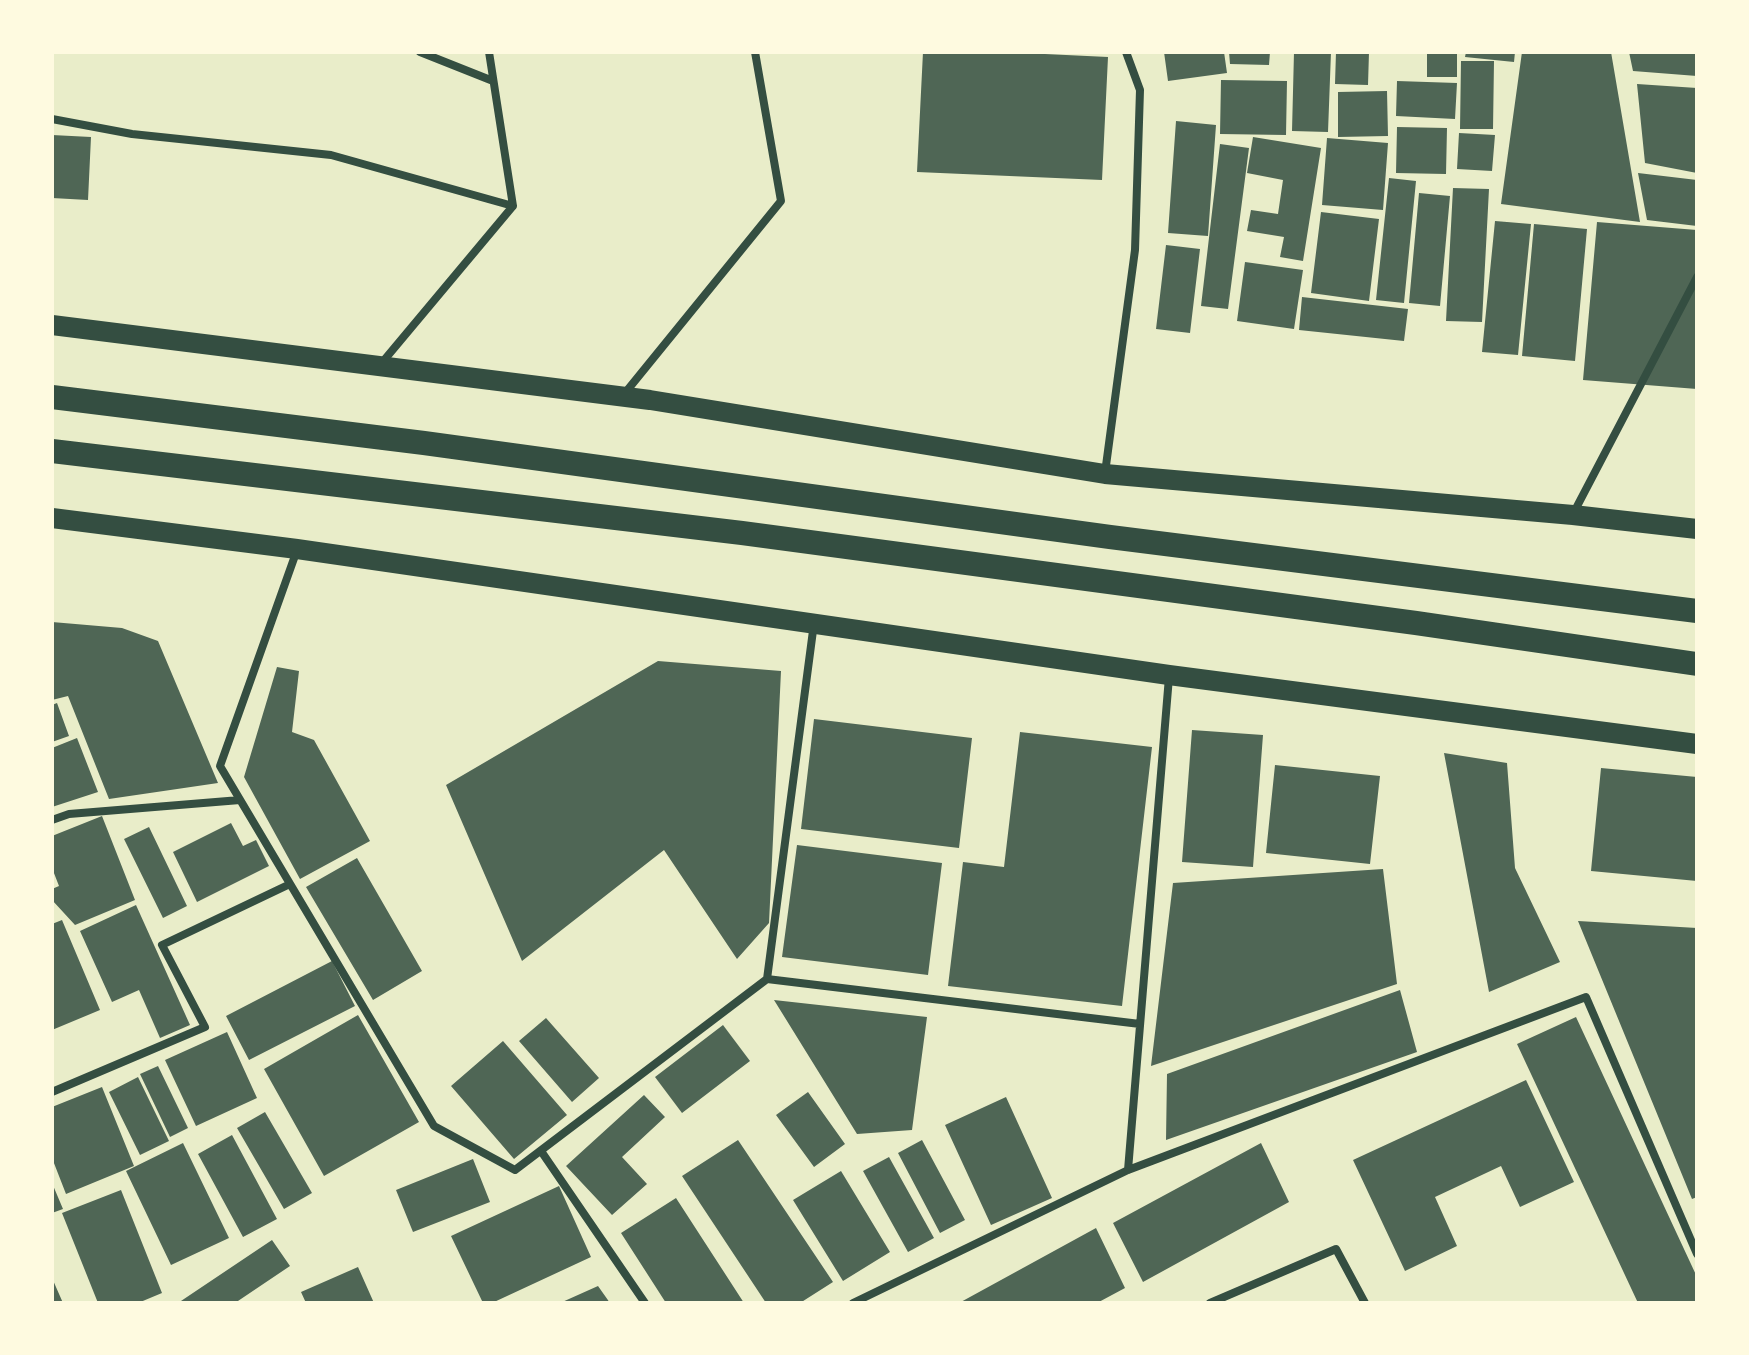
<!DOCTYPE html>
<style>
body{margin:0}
#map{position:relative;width:1749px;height:1355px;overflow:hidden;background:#e9edc9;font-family:"Fira Sans Condensed",sans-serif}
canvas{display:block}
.frame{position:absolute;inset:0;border:54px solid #fefae0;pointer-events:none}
</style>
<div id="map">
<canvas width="1749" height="1355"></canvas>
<div class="frame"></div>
</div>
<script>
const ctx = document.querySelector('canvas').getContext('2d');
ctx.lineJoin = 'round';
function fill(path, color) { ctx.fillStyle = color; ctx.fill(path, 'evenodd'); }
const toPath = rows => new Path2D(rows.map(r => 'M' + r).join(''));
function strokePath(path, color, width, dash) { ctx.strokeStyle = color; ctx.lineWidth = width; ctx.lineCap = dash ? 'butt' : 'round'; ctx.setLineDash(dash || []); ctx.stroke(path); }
fill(toPath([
 [923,52,1003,52,1108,57,1102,180,917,172],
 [1164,52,1224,52,1227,73,1168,81],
 [1229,52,1270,52,1269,65,1230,64],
 [1294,52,1331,52,1328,132,1292,131],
 [1336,52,1369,52,1368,85,1335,84],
 [1427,52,1457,52,1457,77,1427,77],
 [1466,52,1515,52,1514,62,1465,57],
 [1522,52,1611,52,1640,222,1501,204],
 [1629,52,1697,52,1697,76,1633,71],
 [1461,61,1494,61,1493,129,1460,129],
 [1221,80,1287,81,1286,135,1220,134],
 [1397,81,1457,83,1455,119,1396,116],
 [1637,84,1697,88,1697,173,1645,163],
 [1387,91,1388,136,1338,137,1338,92],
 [1176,121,1216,125,1208,236,1168,233],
 [1397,127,1447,128,1446,174,1396,173],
 [1459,133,1495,135,1492,171,1457,169],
 [52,135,91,137,88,200,52,198],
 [1253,137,1321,148,1303,261,1280,257,1284,237,1247,231,1251,210,1278,214,1283,180,1247,173],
 [1327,138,1388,143,1383,210,1322,205],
 [1220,144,1249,148,1228,309,1201,306],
 [1638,173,1697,180,1697,226,1647,220],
 [1389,178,1416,181,1404,303,1376,300],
 [1453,188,1489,189,1482,322,1446,321],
 [1419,193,1450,196,1440,306,1409,303],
 [1321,212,1379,219,1369,301,1311,293],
 [1495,221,1531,224,1518,355,1482,352],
 [1597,222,1697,230,1697,389,1583,380],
 [1534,224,1587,229,1575,361,1522,356],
 [1166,245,1200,249,1190,333,1156,329],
 [1245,262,1303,270,1294,329,1237,321],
 [1302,297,1408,309,1404,341,1299,330],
 [52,622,122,628,158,641,218,783,109,799,68,696,52,700],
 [658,661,781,671,769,923,737,959,664,850,522,961,446,785],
 [277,667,299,671,292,732,314,740,370,841,300,879,244,777],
 [57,703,69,736,52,742,52,705],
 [814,719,972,738,959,848,801,829],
 [1192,730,1263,735,1253,867,1182,862],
 [1020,732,1152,747,1122,1006,948,986,963,862,1004,867],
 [77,738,98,792,52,807,52,748],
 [1444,753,1507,763,1515,868,1560,962,1489,992],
 [1275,765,1380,776,1370,864,1266,853],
 [1601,768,1697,777,1697,881,1591,871],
 [102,816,135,900,75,925,52,900,52,889,59,886,52,868,52,836],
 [231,823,243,846,256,840,269,866,197,902,173,852],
 [149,827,187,906,163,918,124,839],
 [797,845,942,863,928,975,782,957],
 [357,858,422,971,373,1000,306,887],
 [1383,869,1397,984,1151,1066,1173,883],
 [136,905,190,1025,160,1038,139,990,112,1002,80,931],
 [62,920,100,1010,52,1030,52,924],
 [1578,921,1697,928,1697,1197,1692,1199],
 [332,961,355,1006,249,1060,226,1016],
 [1400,990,1417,1052,1166,1140,1167,1074],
 [774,1000,927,1017,912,1130,857,1134],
 [358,1015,419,1122,324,1176,264,1069],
 [1576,1017,1697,1277,1697,1303,1638,1303,1517,1044],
 [546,1018,599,1078,572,1102,519,1041],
 [723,1025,750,1061,682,1113,655,1077],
 [227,1032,257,1098,196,1126,165,1060],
 [503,1041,567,1115,514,1159,451,1086],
 [158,1066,188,1128,170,1137,140,1074],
 [138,1077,169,1141,140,1155,109,1092],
 [1526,1080,1574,1182,1520,1207,1501,1166,1435,1197,1457,1246,1405,1271,1353,1160],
 [102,1087,134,1166,66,1194,52,1158,52,1107],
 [808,1092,845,1144,814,1167,776,1115],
 [644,1095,665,1117,622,1157,647,1184,612,1215,566,1166],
 [1006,1097,1052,1198,991,1225,945,1125],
 [265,1112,312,1193,284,1209,237,1128],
 [232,1135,277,1219,243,1237,198,1154],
 [738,1140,833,1282,800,1303,766,1303,682,1176],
 [922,1140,965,1220,940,1233,898,1153],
 [183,1143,229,1238,171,1265,126,1171],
 [1261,1143,1289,1202,1143,1282,1113,1223],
 [889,1157,934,1238,908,1252,863,1171],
 [473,1159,490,1202,413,1232,396,1190],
 [841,1171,890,1252,843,1281,793,1200],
 [52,1183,63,1209,52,1213],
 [559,1186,591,1257,492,1303,483,1303,451,1236],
 [121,1190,162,1293,138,1303,98,1303,62,1213],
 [676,1198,744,1303,666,1303,621,1233],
 [1096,1228,1125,1288,1097,1303,959,1303],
 [272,1240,290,1266,235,1303,178,1303],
 [358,1267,374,1303,306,1303,301,1292],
 [52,1278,63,1303,52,1303],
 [598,1286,610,1303,560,1303]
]), '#4f6655');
strokePath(toPath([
 [420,52,493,81],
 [52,119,132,134,331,155,513,206],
 [380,365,513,206,489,52],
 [625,393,781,201,755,52],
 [1105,473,1135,250,1140,90,1126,52],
 [1573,514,1697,277],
 [297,550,220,766,434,1126,515,1170,767,979,1140,1024],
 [52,820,69,814,240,800],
 [767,979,814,623],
 [52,1092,205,1027,162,945,290,884],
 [541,1151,645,1303],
 [1128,1170,1169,677],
 [853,1303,1128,1170,1586,997,1697,1254],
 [1210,1303,1336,1249,1365,1303]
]), '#344e41', 8);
strokePath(toPath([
 [52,325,650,400,1105,474,1573,515,1697,529],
 [52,518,297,549,1169,675,1697,744]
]), '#344e41', 20);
strokePath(toPath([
 [52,397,424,443,1110,537,1697,611],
 [52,451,742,533,1416,623,1697,664]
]), '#344e41', 24);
</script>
